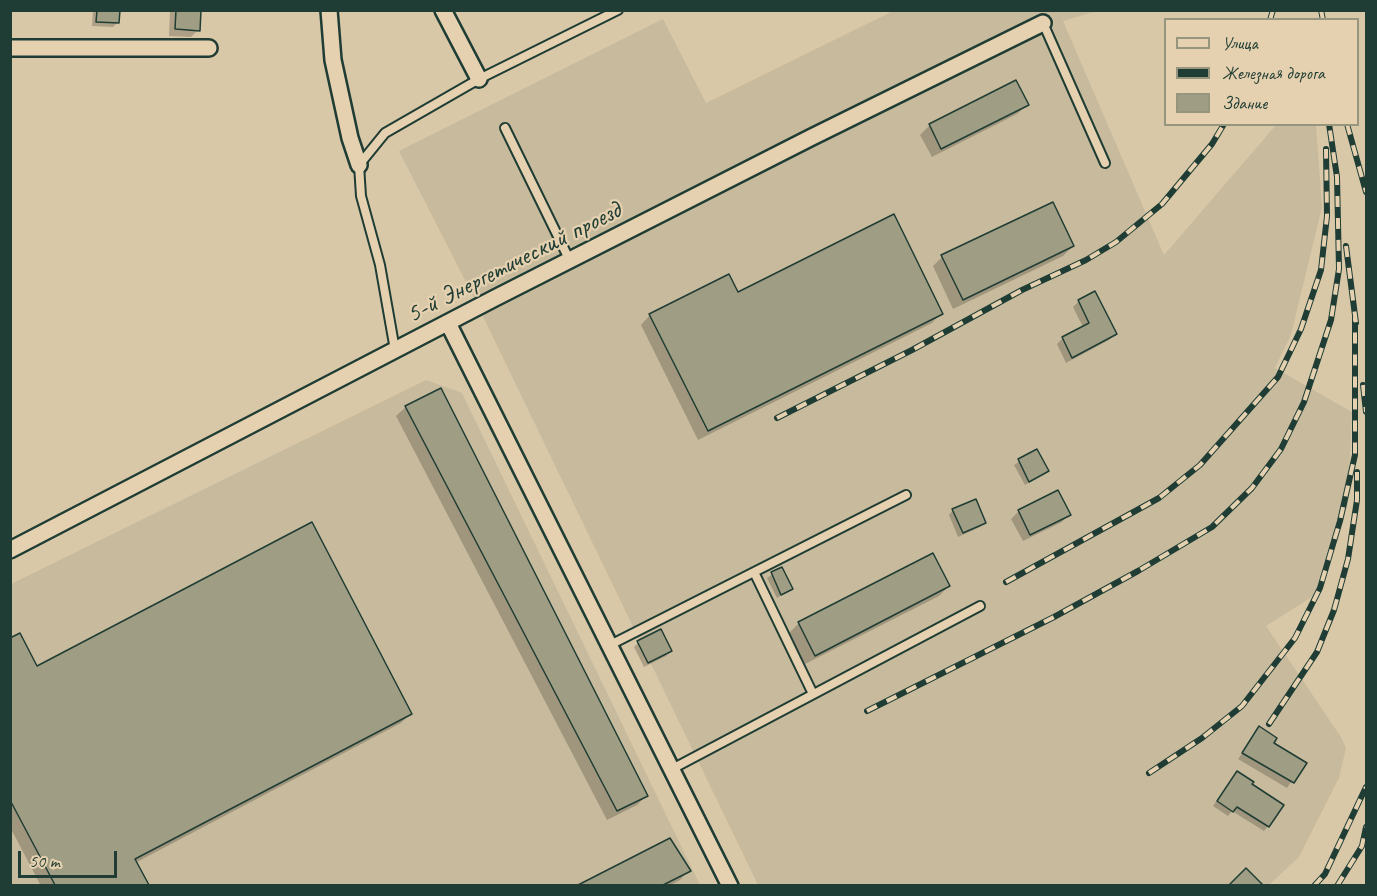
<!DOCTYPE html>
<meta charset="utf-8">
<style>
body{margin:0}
#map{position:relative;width:1377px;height:896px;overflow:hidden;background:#d9c8a8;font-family:Caveat,sans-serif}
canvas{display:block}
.frame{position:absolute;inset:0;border:12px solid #1f3d34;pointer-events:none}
.legend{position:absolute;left:1164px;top:18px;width:195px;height:108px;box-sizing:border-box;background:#e5d1af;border:2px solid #96967e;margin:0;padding:8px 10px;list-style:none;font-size:18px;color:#1f3d34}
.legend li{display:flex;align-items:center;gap:12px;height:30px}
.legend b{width:30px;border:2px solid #96967e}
.scale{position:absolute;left:18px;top:851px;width:99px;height:27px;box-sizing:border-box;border:3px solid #1f3d34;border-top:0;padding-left:8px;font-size:18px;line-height:21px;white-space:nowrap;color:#1f3d34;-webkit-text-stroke:4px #e5d1af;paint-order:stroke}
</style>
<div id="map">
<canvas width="1377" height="896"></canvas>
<div class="frame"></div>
<ul class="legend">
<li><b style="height:8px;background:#e5d1af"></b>Улица</li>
<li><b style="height:8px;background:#1f3d34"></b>Железная дорога</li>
<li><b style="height:16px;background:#9f9d83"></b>Здание</li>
</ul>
<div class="scale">50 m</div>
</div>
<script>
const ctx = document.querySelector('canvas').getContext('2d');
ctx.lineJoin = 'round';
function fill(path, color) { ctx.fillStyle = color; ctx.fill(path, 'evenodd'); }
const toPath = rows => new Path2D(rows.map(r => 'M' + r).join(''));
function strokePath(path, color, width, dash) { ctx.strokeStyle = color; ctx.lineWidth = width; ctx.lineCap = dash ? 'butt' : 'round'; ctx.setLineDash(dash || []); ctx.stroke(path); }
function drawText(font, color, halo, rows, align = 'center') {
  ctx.font = font + ' Caveat,sans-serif'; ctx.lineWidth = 4.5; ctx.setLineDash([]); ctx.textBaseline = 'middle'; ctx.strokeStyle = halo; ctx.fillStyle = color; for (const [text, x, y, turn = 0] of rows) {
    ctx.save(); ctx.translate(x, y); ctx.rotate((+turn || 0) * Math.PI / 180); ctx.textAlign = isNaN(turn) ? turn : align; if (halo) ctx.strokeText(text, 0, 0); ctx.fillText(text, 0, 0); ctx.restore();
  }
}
fill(toPath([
 [893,11,1097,11,1063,21,1164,255,1276,125,1316,125,1322,207,1291,335,1275,368,1352,412,1348,504,1320,592,1266,626,1341,737,1346,748,1339,778,1299,857,1269,885,758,885,474,298,399,151,663,19,706,103],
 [426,380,462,393,700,885,11,886,11,584]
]), '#c8bb9d');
fill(toPath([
 [93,10,118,10,118,22,113,27,92,26],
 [170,10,199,10,198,30,191,37,169,36],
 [1027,105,1017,114,932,157,920,135,930,125],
 [1073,246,1063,256,953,309,933,266,942,257],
 [738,294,941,313,932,323,698,440,641,325,650,315],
 [1079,301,1115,334,1109,340,1066,363,1057,344,1063,338,1083,327,1073,307],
 [406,407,646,796,637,805,607,820,396,416],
 [1036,451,1047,471,1025,485,1014,465],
 [1058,492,1069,514,1062,522,1023,541,1011,519,1018,512],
 [953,510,984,523,980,527,958,537,949,515],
 [781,569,791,589,777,598,767,578],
 [949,586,939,596,805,664,789,633,799,623],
 [10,640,36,668,410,714,401,723,135,863,147,886,41,886,10,827],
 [638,643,670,651,666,656,644,667,634,647],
 [1260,728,1272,743,1304,763,1287,788,1238,759],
 [1233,777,1250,785,1268,826,1264,831,1232,811,1228,816,1213,806],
 [670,840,689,870,680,880,669,886,581,886]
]), '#0003');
const building = toPath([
 [97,10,120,10,119,23,96,22,97,10],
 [176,10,201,10,200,31,175,29,176,10],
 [1016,80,1029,105,941,149,929,124,1016,80],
 [1053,202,1074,246,963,300,941,255,1053,202],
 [894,214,943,314,708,431,649,314,729,274,738,292,894,214],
 [1095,291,1117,334,1072,358,1062,337,1089,323,1078,300,1095,291],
 [441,388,648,796,617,811,405,406,441,388],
 [1037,449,1049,471,1029,482,1018,459,1037,449],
 [1058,490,1071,515,1030,535,1018,510,1058,490],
 [976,499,986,523,963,533,952,509,976,499],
 [312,522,412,714,135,859,149,885,55,885,10,800,10,638,20,633,37,666,312,522],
 [933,553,950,586,815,656,798,622,933,553],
 [782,567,793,589,781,595,771,572,782,567],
 [661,629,672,651,648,663,637,641,661,629],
 [1259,726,1277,738,1274,743,1307,763,1294,783,1242,753,1259,726],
 [1237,771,1254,782,1252,784,1284,805,1269,827,1237,807,1233,812,1217,801,1237,771],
 [670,838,691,871,663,885,578,885,670,838],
 [1246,868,1263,885,1229,885,1246,868]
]);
fill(building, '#9f9d83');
strokePath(building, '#1f3d34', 1.5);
const service = toPath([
 [1043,23,1105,163],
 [505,128,570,261],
 [395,350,380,265,361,196,359,165,385,133,479,79,618,10],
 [754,572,813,694],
 [610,645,906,495],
 [672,769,980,606]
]);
const minor = toPath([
 [329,10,333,60,350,138,359,165],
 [443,10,479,79],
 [10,48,209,48],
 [448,323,730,886],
 [10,550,495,298,812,137,1043,23]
]);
strokePath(service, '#1f3d34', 12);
strokePath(minor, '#1f3d34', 20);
strokePath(service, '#e5d1af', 8);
strokePath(minor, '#e5d1af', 15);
const rail = toPath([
 [1321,10,1323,20],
 [1270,20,1273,10],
 [1347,124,1366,192],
 [1346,246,1356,323],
 [1363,385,1366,412],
 [777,418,912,350,1022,290,1086,260,1116,242,1162,204,1212,144,1224,124],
 [1006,582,1159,498,1200,465,1278,377,1301,329,1321,270,1327,216,1326,149],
 [867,711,1054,617,1138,571,1212,527,1252,488,1281,449,1304,402,1331,320,1339,269,1337,177,1329,124],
 [1269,724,1317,652,1334,610,1348,559,1357,500,1357,472],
 [1149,773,1202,738,1242,706,1295,638,1320,588,1340,521,1355,455,1355,317],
 [1314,886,1325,874,1366,787],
 [1337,886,1362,846,1366,827]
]);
strokePath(rail, '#1f3d34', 6);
strokePath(rail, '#e5d1af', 4, [11]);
drawText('26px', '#1f3d34', '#e5d1af', [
 ["5-й Энергетический проезд",514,263,-27]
]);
</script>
